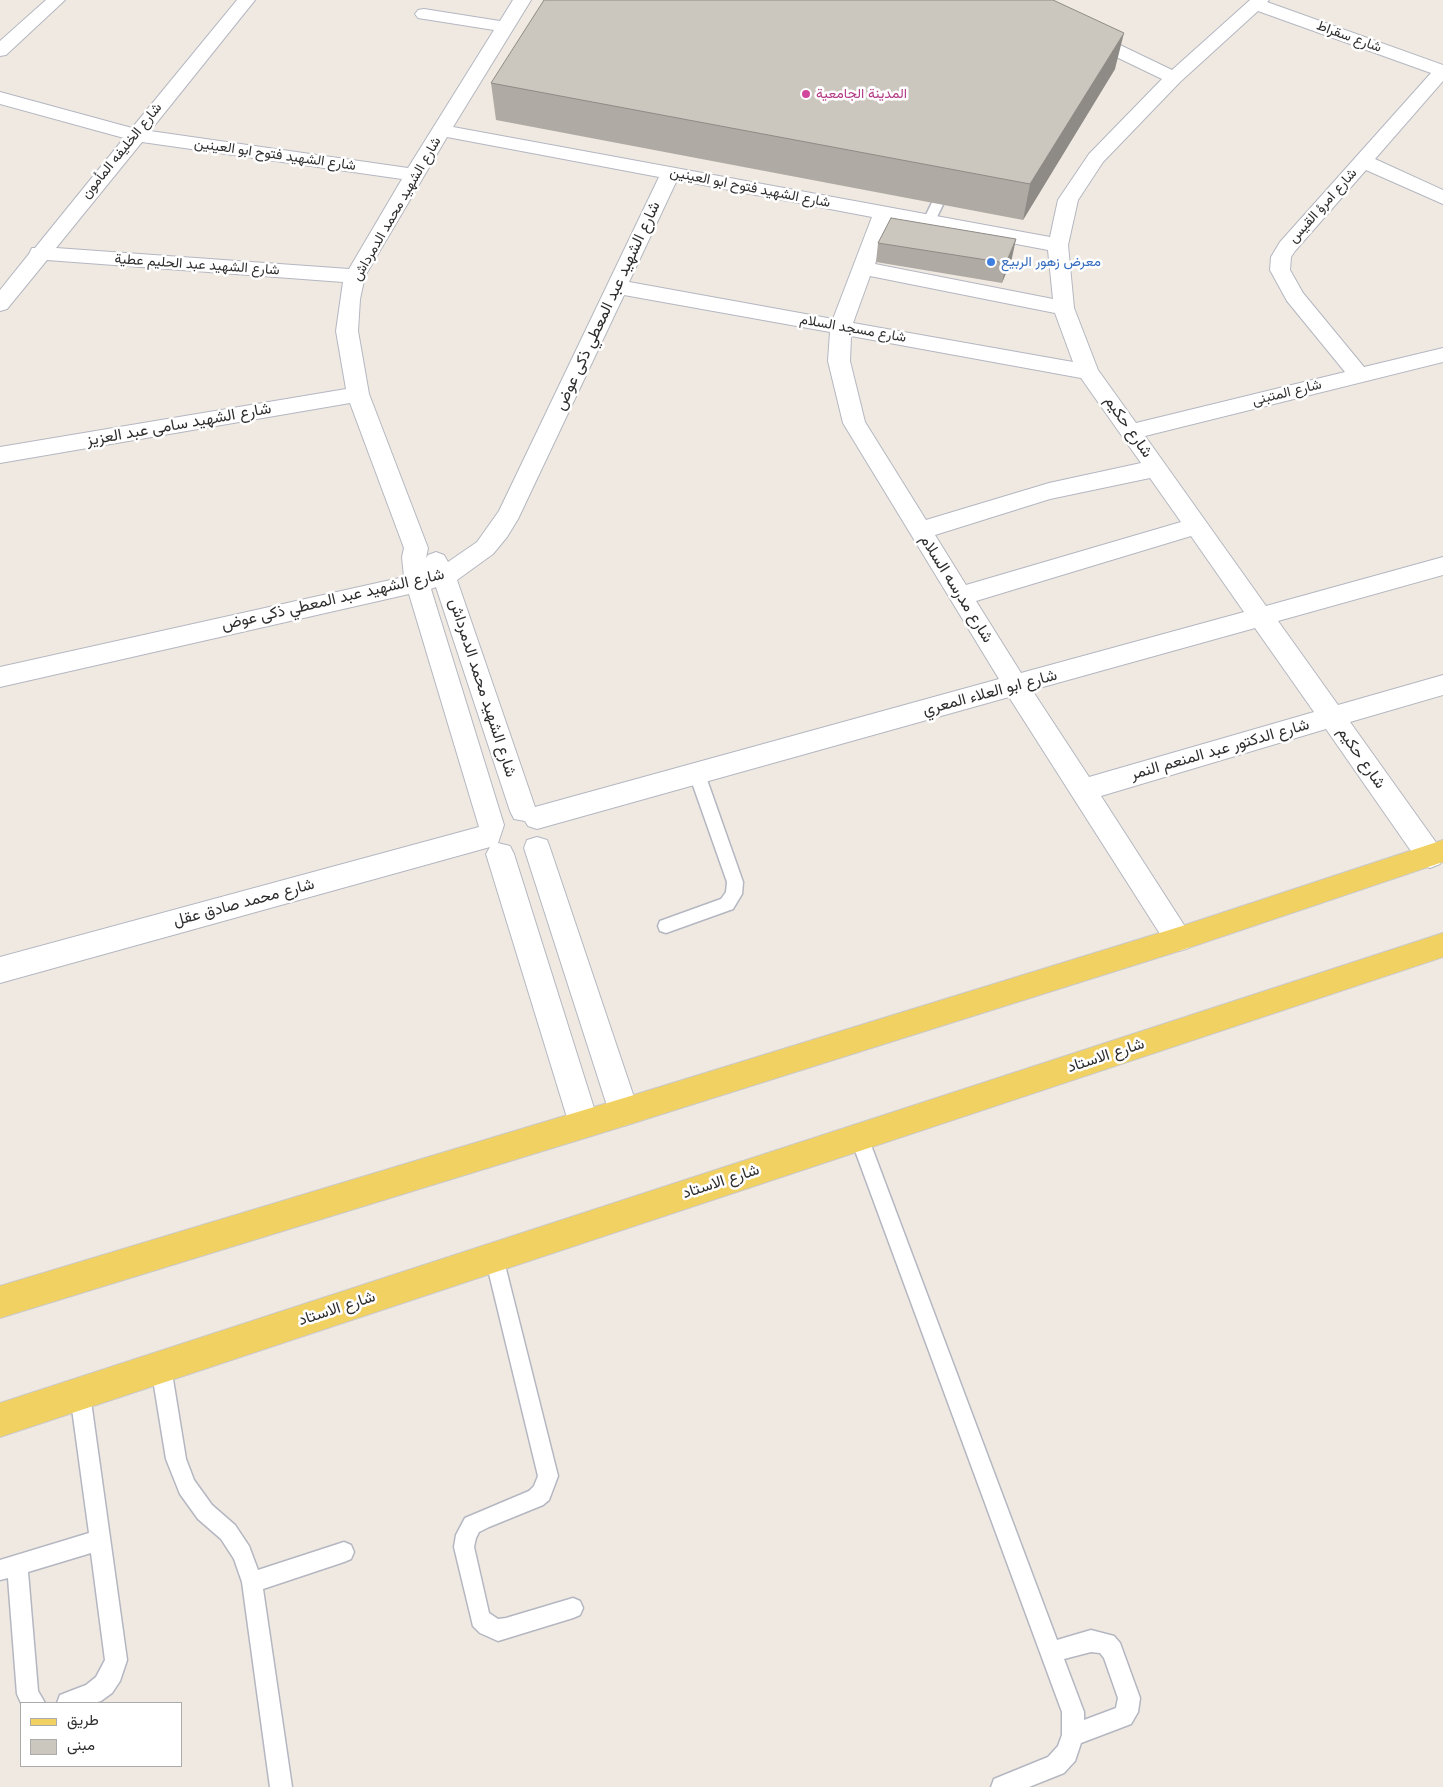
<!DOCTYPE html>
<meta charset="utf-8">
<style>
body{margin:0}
#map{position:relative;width:1443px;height:1787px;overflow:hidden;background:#efe9e1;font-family:"DM Sans",Vazirmatn,sans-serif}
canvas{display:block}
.legend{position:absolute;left:20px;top:1702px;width:162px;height:65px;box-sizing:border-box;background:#fff;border:1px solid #ababab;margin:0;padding:6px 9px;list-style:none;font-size:15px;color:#2e2e2e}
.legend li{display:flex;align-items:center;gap:10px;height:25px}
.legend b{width:25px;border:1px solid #ababab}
</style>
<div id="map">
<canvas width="1443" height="1787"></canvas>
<ul class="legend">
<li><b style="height:6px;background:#f2d163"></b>طريق</li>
<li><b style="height:14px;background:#cbc7bf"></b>مبنى</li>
</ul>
</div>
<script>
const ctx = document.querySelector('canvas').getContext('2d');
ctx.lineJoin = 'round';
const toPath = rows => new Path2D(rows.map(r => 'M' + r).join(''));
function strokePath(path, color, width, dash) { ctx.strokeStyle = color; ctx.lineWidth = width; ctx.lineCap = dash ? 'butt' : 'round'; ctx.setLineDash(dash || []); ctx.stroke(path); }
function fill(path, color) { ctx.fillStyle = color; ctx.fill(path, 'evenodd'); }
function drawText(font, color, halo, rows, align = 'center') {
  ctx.font = font + ' "DM Sans",Vazirmatn,sans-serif'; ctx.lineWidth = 5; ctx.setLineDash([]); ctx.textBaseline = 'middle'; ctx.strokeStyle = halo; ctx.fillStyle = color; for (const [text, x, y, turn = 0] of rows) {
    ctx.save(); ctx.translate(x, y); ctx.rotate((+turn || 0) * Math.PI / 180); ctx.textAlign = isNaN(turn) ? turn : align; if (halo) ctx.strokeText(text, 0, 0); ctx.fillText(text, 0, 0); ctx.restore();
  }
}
const lane = toPath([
 [947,180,953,184,935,221,933,224,925,224,923,221,941,184,947,180],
 [697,768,702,769,705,774,743,882,742,894,733,909,666,933,660,931,658,926,660,921,721,899,726,892,727,882,689,774,692,769,697,768],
 [859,1128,865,1131,868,1137,1057,1640,1091,1630,1114,1636,1120,1643,1140,1698,1138,1712,1131,1724,1081,1743,1075,1761,1064,1773,1029,1787,991,1787,994,1779,1048,1757,1058,1746,1062,1735,1062,1712,850,1137,853,1131,859,1128],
 [1091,1652,1100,1653,1104,1658,1118,1698,1116,1708,1084,1720,1084,1712,1064,1659,1091,1652],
 [494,1248,501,1250,503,1257,558,1476,549,1500,543,1505,489,1527,479,1532,476,1538,474,1547,489,1613,498,1619,506,1618,573,1598,580,1601,583,1608,580,1615,573,1618,498,1641,480,1633,473,1626,454,1547,456,1535,465,1518,529,1491,534,1486,538,1476,485,1257,487,1250,494,1248],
 [161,1357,168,1360,171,1367,186,1459,194,1480,212,1505,235,1525,249,1546,258,1570,344,1542,351,1545,354,1552,351,1559,344,1562,263,1589,292,1787,270,1787,242,1582,234,1559,221,1539,198,1519,180,1494,166,1459,151,1367,154,1360,161,1357],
 [80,1384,87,1387,90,1394,127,1660,120,1681,112,1693,101,1701,94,1703,57,1703,60,1695,86,1685,96,1677,105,1660,91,1553,28,1572,38,1691,45,1703,21,1703,17,1694,8,1578,0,1580,0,1560,89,1533,70,1394,73,1387,80,1384]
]);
const street = toPath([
 [46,0,65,0,6,55,0,56,0,41,46,0],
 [237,0,255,0,150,131,408,168,494,30,418,18,415,14,418,10,424,9,500,21,513,0,531,0,453,127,1050,237,1058,200,1089,154,1162,79,1081,40,1078,36,1081,32,1087,31,1093,32,1172,70,1250,0,1269,0,1267,2,1443,65,1443,81,1375,159,1443,190,1443,204,1366,170,1295,251,1291,257,1290,270,1303,293,1364,367,1443,348,1443,362,1145,436,1266,606,1443,557,1443,575,1278,621,1338,705,1443,675,1443,695,1350,722,1440,848,1443,855,1440,864,1430,868,1420,864,1326,729,1101,796,1193,939,1189,948,1179,951,1169,948,1009,697,537,829,528,826,525,821,514,819,510,811,436,587,431,589,504,825,498,843,510,846,514,854,599,1124,595,1134,584,1138,573,1134,569,1124,486,854,490,847,0,983,0,957,479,827,409,594,0,687,0,667,404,577,402,557,404,548,350,403,0,463,0,447,346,389,336,331,343,282,47,260,7,309,0,311,0,290,29,254,32,248,35,248,124,138,0,104,0,92,132,128,237,0],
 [1258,11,1431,73,1280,242,1271,257,1270,270,1287,301,1345,372,1136,423,1098,370,1074,308,1068,245,1078,200,1103,162,1180,82,1258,11],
 [447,137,659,177,499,511,477,542,448,562,444,555,436,552,428,555,426,558,428,548,369,394,358,331,360,299,365,276,447,137],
 [142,142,402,179,349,269,56,248,142,142],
 [677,180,872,217,833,319,629,282,677,180],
 [890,220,1048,250,1053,299,875,264,890,220],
 [870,276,1055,313,1073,362,853,323,870,276],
 [624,295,830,332,828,361,843,423,999,679,535,807,457,580,493,554,507,537,518,519,624,295],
 [851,336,1081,378,1141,463,1049,483,926,520,865,422,850,361,851,336],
 [1150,478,1181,522,966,585,935,535,1050,499,1150,478],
 [1191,536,1244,612,1021,673,976,601,1191,536],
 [1255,628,1314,712,1089,777,1032,690,1255,628],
 [537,837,547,840,550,848,639,1112,635,1122,624,1126,613,1122,609,1112,524,848,527,840,537,837]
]);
const primary = toPath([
 [1443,840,1443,862,1179,951,624,1126,0,1318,0,1286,624,1098,1179,927,1443,840],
 [1443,933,1443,957,0,1437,0,1403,1443,933]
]);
strokePath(lane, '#b4b7c1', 3);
strokePath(street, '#b4b7c1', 2);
strokePath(primary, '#c9c9c9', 2);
fill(lane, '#fff');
fill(street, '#fff');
fill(primary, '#f2d163');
fill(toPath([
 [1115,69,1023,220,496,120,491,83],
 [878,243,1012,258,1002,283,876,262]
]), '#afaba4');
fill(toPath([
 [1124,33,1115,69,1023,220,1030,184],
 [1016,239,1012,258,1002,283,1006,263]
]), '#8e8b86');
const building = toPath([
 [544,0,1053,0,1124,33,1030,184,491,83,544,0],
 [891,218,1016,239,1006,263,878,243,891,218]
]);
fill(building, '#cbc7bf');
strokePath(building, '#8e8b86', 1);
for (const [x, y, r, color] of [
 [806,94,5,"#d1479c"],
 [991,262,5,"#3f7fe0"]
]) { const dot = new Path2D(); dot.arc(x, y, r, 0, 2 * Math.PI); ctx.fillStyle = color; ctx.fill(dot); strokePath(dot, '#fff', 2); }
drawText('14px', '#2e2e2e', '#fff', [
 ["شارع سقراط",1349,37,20],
 ["شارع الخليفه المأمون",122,151,-51],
 ["شارع الشهيد فتوح ابو العينين",275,155,8],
 ["شارع الشهيد فتوح ابو العينين",750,188,11],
 ["شارع امرؤ القيس",1323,206,-48],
 ["شارع الشهيد محمد الدمرداش",397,209,-60],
 ["شارع الشهيد عبد الحليم عطية",197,265,4],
 ["شارع مسجد السلام",853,329,10],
 ["شارع المتبنى",1287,393,-14]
]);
drawText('14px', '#b23c85', '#fff', [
 ["المدينة الجامعية",816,94]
], 'left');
drawText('14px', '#366cbe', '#fff', [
 ["معرض زهور الربيع",1001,262]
], 'left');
drawText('16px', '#2e2e2e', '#fff', [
 ["شارع الشهيد عبد المعطي ذكى عوض",608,306,-65],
 ["شارع الشهيد سامى عبد العزيز",179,425,-10],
 ["شارع حكيم",1128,427,55],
 ["شارع مدرسه السلام",956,589,58],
 ["شارع الشهيد عبد المعطي ذكى عوض",333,600,-13],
 ["شارع الشهيد محمد الدمرداش",482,688,72],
 ["شارع ابو العلاء المعري",990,693,-15],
 ["شارع الدكتور عبد المنعم النمر",1220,750,-16],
 ["شارع حكيم",1361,758,55],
 ["شارع محمد صادق عقل",244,903,-15],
 ["شارع الاستاد",1106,1056,-18],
 ["شارع الاستاد",721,1182,-18],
 ["شارع الاستاد",337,1309,-18]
]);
</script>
